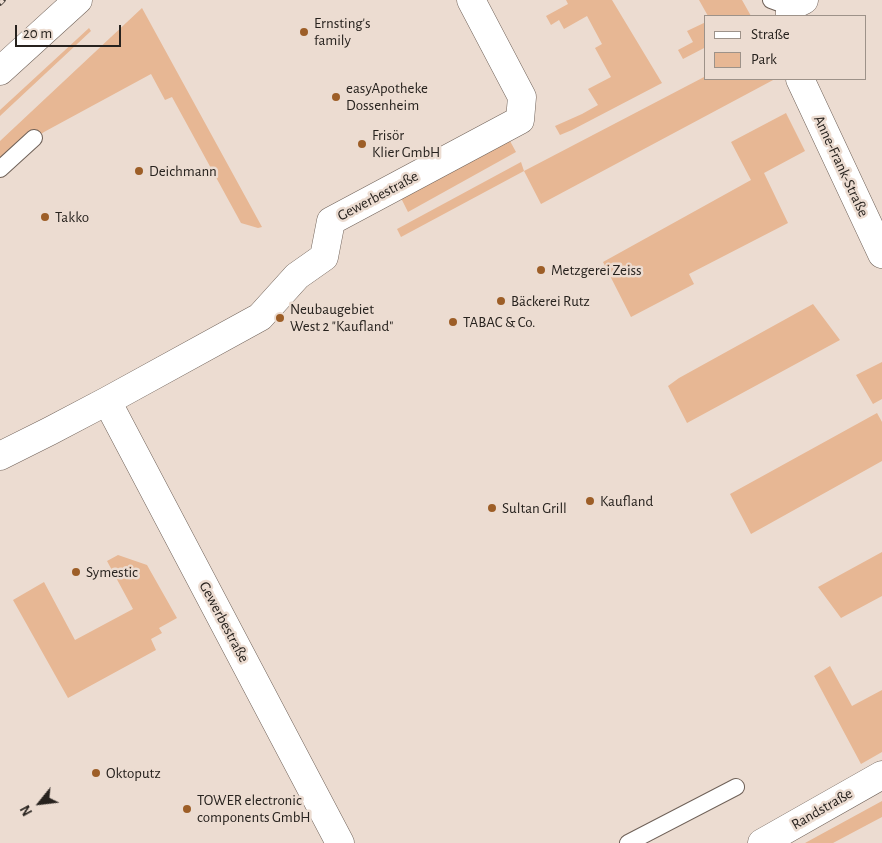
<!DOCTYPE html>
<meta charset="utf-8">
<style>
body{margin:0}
#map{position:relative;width:882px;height:843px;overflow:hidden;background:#ecdcd1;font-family:"Alegreya Sans",sans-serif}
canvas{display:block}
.legend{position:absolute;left:704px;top:15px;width:162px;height:65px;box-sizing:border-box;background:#ecdcd1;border:1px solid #9d9289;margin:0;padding:6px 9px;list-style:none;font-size:15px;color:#27221e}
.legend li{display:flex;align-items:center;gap:10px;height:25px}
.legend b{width:25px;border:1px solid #9d9289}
.north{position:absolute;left:15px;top:778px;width:50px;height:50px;-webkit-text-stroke:4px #ecdcd1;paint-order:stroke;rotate:241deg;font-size:14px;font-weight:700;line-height:20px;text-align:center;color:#27221e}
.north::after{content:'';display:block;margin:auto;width:18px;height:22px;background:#27221e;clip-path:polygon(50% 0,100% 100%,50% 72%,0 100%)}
.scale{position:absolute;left:15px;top:25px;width:106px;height:22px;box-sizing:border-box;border:2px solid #27221e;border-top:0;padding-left:6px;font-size:15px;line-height:18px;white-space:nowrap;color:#27221e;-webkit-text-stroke:4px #ecdcd1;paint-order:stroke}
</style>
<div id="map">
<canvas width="882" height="843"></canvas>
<ul class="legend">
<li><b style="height:6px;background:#fff"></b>Straße</li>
<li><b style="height:14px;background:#e7b794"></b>Park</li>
</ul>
<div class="north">N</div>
<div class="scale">20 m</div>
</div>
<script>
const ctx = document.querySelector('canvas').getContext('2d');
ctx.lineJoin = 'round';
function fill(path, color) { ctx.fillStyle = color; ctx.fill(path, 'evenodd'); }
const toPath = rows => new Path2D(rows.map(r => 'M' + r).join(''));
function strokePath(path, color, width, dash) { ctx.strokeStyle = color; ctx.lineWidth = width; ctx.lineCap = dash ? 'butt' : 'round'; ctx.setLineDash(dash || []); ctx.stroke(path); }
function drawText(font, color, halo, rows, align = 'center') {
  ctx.font = font + ' "Alegreya Sans",sans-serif'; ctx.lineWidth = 5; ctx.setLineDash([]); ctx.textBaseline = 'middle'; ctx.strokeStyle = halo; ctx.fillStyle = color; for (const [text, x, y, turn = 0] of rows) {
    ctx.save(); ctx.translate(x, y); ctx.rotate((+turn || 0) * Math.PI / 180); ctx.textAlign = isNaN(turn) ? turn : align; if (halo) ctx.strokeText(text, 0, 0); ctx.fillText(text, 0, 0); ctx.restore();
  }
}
fill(toPath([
 [566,0,612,0,662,83,572,130,560,135,555,126,582,114,598,105,588,89,611,77,595,48,602,44,587,16,564,29,559,20,551,25,546,16,568,4],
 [699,0,742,0,751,16,708,16],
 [142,8,262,227,258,228,241,223,172,97,165,100,151,74,44,132,0,164,0,141],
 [706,22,706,47,683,59,678,50,693,42,687,31],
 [89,28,91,31,0,116,0,110],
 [706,76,706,79,775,79,541,204,524,171,401,237,397,229,521,162,524,171],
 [786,113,805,151,764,173,788,223,689,274,694,284,631,317,603,262,751,180,731,142],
 [510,141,516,152,408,212,401,198],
 [813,304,840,340,687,423,668,386,679,378],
 [882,362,882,399,873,404,856,375],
 [877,413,882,422,882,461,751,534,730,494],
 [882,552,882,596,841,618,818,587],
 [118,555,147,565,177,618,159,628,162,633,151,639,156,650,68,698,13,600,44,582,75,640,133,609,107,561],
 [830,666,852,706,882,690,882,752,861,764,814,676],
 [882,801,882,817,833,843,805,843]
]), '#e7b794');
const lane = toPath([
 [771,0,790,7],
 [0,169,34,138],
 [628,843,736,787]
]);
const street = toPath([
 [790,16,790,7,804,0],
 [800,79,882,254],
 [107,401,340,843],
 [0,456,50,431,107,401,260,317,297,276,324,257,331,221,520,120,522,97,471,0]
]);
const secondary = toPath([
 [762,843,882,775]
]);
const primary = toPath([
 [0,71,78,0]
]);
strokePath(lane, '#6f6158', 18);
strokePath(street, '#6f6158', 29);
strokePath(secondary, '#6f6158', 29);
strokePath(primary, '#6f6158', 29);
strokePath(lane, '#fff', 16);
strokePath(street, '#fff', 28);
strokePath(secondary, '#fff', 28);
strokePath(primary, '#fff', 28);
const rail = toPath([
 [0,3,3,0]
]);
strokePath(rail, '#453e39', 5.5);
strokePath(rail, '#ecdcd1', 4, [11]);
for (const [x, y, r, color] of [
 [304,32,5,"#9d5e27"],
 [336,97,5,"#9d5e27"],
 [362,144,5,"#9d5e27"],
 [139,171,5,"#9d5e27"],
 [45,217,5,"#9d5e27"],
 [541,270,5,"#9d5e27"],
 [501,301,5,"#9d5e27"],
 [280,318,5,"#9d5e27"],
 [453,322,5,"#9d5e27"],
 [590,501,5,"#9d5e27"],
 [492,508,5,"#9d5e27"],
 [76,572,5,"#9d5e27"],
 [96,773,5,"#9d5e27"],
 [187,809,5,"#9d5e27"]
]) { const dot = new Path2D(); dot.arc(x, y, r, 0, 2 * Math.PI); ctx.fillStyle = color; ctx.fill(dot); strokePath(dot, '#ecdcd1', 2); }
drawText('15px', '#27221e', '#ecdcd1', [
 ["Ernsting's",314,23],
 ["family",314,40],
 ["easyApotheke",346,88],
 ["Dossenheim",346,105],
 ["Frisör",372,135],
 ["Klier GmbH",372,152],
 ["Deichmann",149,171],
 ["Takko",55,217],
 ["Metzgerei Zeiss",551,270],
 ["Bäckerei Rutz",511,301],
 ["Neubaugebiet",290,309],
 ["West 2 \"Kaufland\"",290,326],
 ["TABAC & Co.",463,322],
 ["Kaufland",600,501],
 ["Sultan Grill",502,508],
 ["Symestic",86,572],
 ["Oktoputz",106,773],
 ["TOWER electronic",197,800],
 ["components GmbH",197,817]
], 'left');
drawText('15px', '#27221e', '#ecdcd1', [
 ["Anne-Frank-Straße",841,166,65],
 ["Gewerbestraße",378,196,-28],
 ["Gewerbestraße",224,622,62],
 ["Randstraße",822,809,-30]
]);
</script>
